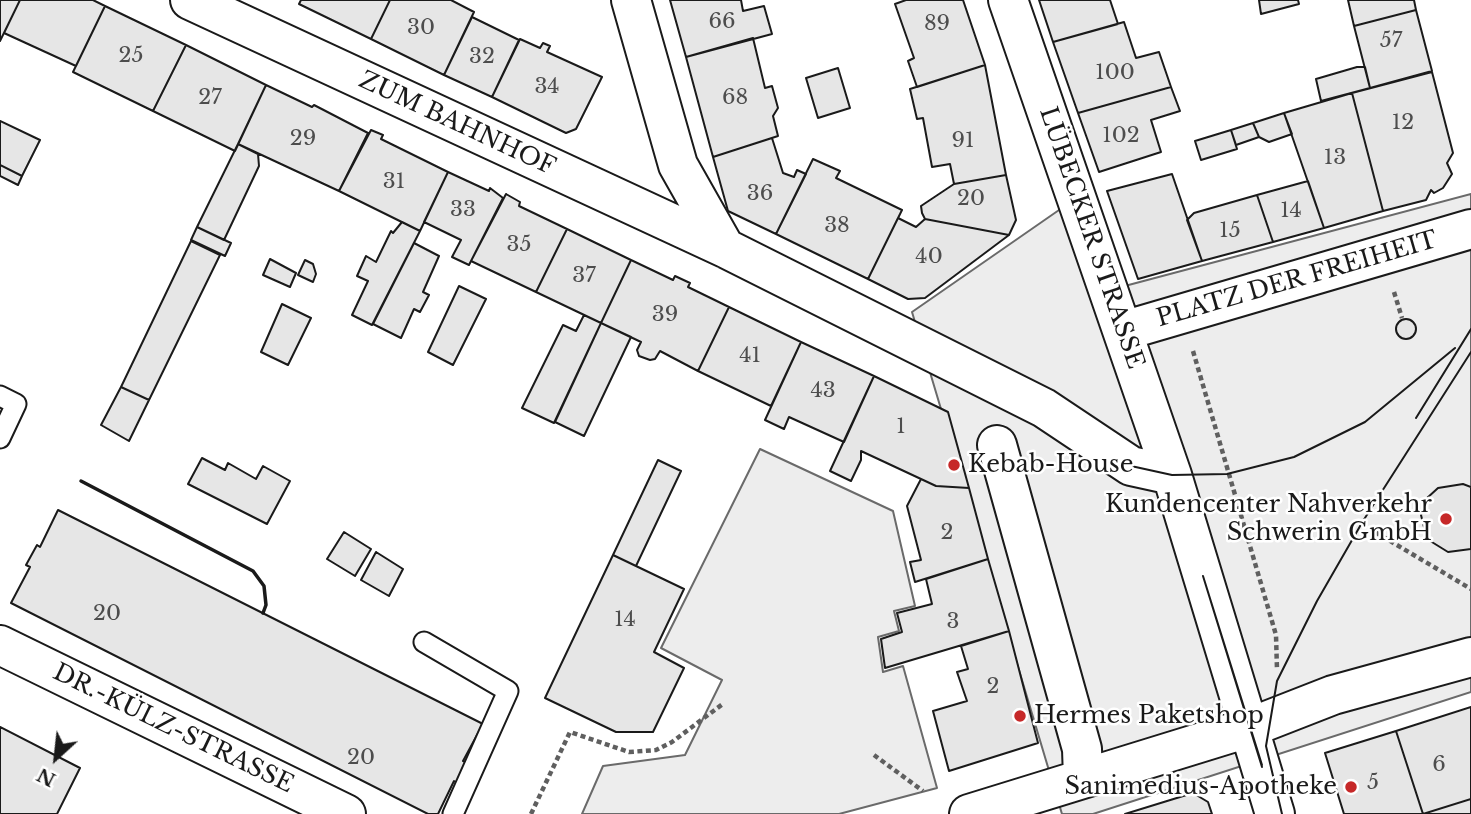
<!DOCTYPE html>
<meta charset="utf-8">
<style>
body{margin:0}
#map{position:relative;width:1471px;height:814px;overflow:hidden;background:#fff;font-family:"Libre Baskerville",serif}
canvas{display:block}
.north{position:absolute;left:21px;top:723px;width:70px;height:70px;-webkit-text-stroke:5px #fff;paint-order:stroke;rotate:207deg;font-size:19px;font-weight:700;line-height:28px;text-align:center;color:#1a1a1a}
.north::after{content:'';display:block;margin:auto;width:24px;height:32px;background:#1a1a1a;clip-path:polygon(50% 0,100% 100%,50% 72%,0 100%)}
</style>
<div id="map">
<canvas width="1471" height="814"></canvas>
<div class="north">N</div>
</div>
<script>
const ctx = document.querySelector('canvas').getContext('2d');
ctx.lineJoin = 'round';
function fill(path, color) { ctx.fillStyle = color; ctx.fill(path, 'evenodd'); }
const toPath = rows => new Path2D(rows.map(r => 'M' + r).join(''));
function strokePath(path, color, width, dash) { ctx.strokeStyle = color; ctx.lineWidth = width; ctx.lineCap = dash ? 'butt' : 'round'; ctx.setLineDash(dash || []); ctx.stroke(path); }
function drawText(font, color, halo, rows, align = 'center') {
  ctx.font = font + ' "Libre Baskerville",serif'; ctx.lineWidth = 5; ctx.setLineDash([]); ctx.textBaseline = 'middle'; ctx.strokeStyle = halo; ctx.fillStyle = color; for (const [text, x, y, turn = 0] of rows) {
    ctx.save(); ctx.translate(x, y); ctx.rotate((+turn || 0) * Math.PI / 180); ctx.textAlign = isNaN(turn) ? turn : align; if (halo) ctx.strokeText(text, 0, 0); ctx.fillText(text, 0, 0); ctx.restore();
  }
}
const built = toPath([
 [1085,192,1121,287,1471,194,1471,692,1093,814,1062,814,912,312,1085,192],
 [760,449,893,511,915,606,894,611,899,631,878,637,883,672,903,666,937,788,839,814,582,814,603,766,685,755,722,680,661,648,760,449]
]);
fill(built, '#ededed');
strokePath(built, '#6a6a6a', 2);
const building = toPath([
 [0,0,20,0,0,41,0,0],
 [20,0,93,0,105,6,76,66,4,33,20,0],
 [301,0,390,0,371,39,299,4,301,0],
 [390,0,451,0,474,12,444,75,371,39,390,0],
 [670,0,741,0,743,11,764,6,772,34,686,57,670,0],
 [906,0,963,0,985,65,917,87,908,61,914,58,895,4,906,0],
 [1039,0,1110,0,1118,24,1053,42,1039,0],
 [1259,0,1298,0,1299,4,1261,14,1259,0],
 [1348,0,1414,0,1416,10,1354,26,1348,0],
 [105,6,186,45,153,111,73,72,105,6],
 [1416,10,1432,71,1370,88,1354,26,1416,10],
 [472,17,519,40,492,97,444,75,472,17],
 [1124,22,1136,58,1159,52,1171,87,1078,113,1053,42,1124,22],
 [753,38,765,88,772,86,778,108,773,116,778,136,713,157,686,57,753,38],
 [520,39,540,48,543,43,550,46,547,52,602,77,576,129,566,133,492,97,520,39],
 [186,45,266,85,235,151,153,111,186,45],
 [985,65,1006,175,954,184,950,164,932,167,923,118,917,119,910,89,985,65],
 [1357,67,1365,67,1370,88,1321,101,1316,79,1357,67],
 [838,68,850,108,818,118,806,78,838,68],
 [1432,72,1453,153,1447,163,1452,174,1443,188,1434,193,1431,190,1426,200,1383,211,1352,93,1432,72],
 [266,85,312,107,314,105,368,133,339,191,238,144,266,85],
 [1171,87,1180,111,1151,120,1161,152,1099,172,1078,113,1171,87],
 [1352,93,1383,211,1324,228,1284,113,1352,93],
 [1284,113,1292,134,1269,142,1259,137,1253,123,1284,113],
 [0,121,40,140,22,176,0,165,0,121],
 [1253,123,1259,137,1236,145,1231,130,1253,123],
 [371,130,383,135,381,139,448,172,420,231,339,191,371,130],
 [1231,130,1237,149,1201,160,1195,141,1231,130],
 [772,138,783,173,794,177,797,170,806,174,776,234,728,211,713,157,772,138],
 [238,144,258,154,259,166,224,240,197,227,238,144],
 [813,159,840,171,836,178,902,210,868,279,776,234,813,159],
 [0,165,22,176,18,185,0,176,0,165],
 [448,172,489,191,490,188,503,198,469,265,452,257,461,240,424,222,448,172],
 [1172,174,1202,261,1138,279,1107,191,1172,174],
 [1006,175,1016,220,1009,235,925,219,922,213,921,206,954,184,1006,175],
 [1308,181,1324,228,1273,242,1257,195,1308,181],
 [506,194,520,202,519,206,567,229,536,292,471,261,506,194],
 [1257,195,1273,242,1202,261,1187,220,1194,213,1257,195],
 [898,218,916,227,925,219,1009,235,925,298,908,299,868,279,898,218],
 [402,222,420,231,372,325,352,315,368,281,357,276,366,256,376,262,391,231,393,233,402,222],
 [197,227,231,243,225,256,191,240,197,227],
 [567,229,631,260,601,323,536,292,567,229],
 [191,241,220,255,149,400,121,387,191,241],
 [414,243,439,256,423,292,429,295,420,312,414,309,401,338,373,324,414,243],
 [270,259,296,273,290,287,263,275,270,259],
 [305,260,313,264,316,274,313,282,298,275,305,260],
 [631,260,673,280,675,276,690,283,688,287,729,307,698,371,660,351,655,359,650,360,639,356,637,350,641,342,601,323,631,260],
 [459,286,486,299,453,365,428,352,459,286],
 [282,304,311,318,288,365,261,352,282,304],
 [729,307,801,342,771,406,698,371,729,307],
 [584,315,601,323,554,423,522,408,563,325,576,331,584,315],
 '1396 329a10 10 0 1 1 20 0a10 10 0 1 1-20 0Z',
 [601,323,631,337,584,436,555,422,601,323],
 [801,342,874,376,844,442,789,417,784,429,765,420,801,342],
 [874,376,948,412,969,488,936,486,861,451,861,460,851,481,830,471,874,376],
 [121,387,149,400,129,441,101,425,121,387],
 [202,458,225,470,228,463,256,479,263,466,290,481,267,524,188,484,202,458],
 [658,460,681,471,636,566,613,555,658,460],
 [921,479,936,486,969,488,988,559,915,582,910,562,921,560,907,506,921,479],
 [1463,484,1471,487,1471,549,1448,552,1427,539,1421,515,1426,499,1438,488,1463,484],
 [58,510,483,724,463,761,468,763,457,783,454,781,438,814,428,814,11,603,30,567,26,565,37,545,40,547,58,510],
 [344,532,371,549,355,576,327,559,344,532],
 [376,552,403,569,389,596,361,580,376,552],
 [613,555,684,589,654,652,684,668,653,732,616,732,545,698,613,555],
 [988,559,1009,631,885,668,881,639,902,632,897,613,932,604,926,579,988,559],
 [1009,631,1038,743,949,771,933,711,967,701,957,672,968,669,961,646,1009,631],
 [1471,707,1471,799,1423,814,1396,731,1471,707],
 [0,727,80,768,57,814,0,814,0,727],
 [1396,731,1423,814,1344,814,1325,753,1396,731],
 [1193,793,1208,802,1212,814,1125,814,1193,793],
 [1471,799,1471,814,1423,814,1471,799]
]);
fill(building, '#e6e6e6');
strokePath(building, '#1a1a1a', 2);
const lane = toPath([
 [0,396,16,404,0,438],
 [424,642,508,691,453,814]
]);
const street = toPath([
 [190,0,725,248,1044,408,1131,466,1172,475],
 [631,0,678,165,725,248],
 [1008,0,1172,475,1275,814],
 [1123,331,1471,229],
 [997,445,1082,749,1083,778],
 [0,645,346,814],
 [969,814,1251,727,1333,695,1471,657]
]);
strokePath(lane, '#1a1a1a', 23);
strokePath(street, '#1a1a1a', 42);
strokePath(toPath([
 [1394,292,1402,318],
 [1193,351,1276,635,1277,670],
 [1375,532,1471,589],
 [874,755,923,791],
 [531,814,570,732,629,752,656,750,672,742,724,703]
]), '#5f5f5f', 4.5, [5, 3.5]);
strokePath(lane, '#fff', 19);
strokePath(street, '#fff', 38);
strokePath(toPath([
 [1416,418,1471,329],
 [1131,466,1172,475,1227,474,1294,457,1365,422,1455,348],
 [1262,767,1203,576,1262,765],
 [1282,814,1266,746,1277,681,1317,601,1363,521,1471,352]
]), '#1a1a1a', 2);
strokePath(toPath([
 [81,481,253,571,264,586,266,605,263,613]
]), '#1a1a1a', 3.5);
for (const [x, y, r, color] of [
 [954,465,7,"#c62828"],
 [1446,519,7,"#c62828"],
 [1020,716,7,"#c62828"],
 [1351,787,7,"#c62828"]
]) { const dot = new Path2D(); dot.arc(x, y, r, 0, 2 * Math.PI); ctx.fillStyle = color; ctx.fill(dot); strokePath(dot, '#fff', 2.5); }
drawText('21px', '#4d4d4d', null, [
 ["66",722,22],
 ["89",937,24],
 ["30",421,28],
 ["57",1391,41],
 ["25",131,56],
 ["32",482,57],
 ["100",1115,73],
 ["34",547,87],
 ["27",210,98],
 ["68",735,98],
 ["12",1403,123],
 ["102",1121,136],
 ["29",303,139],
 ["91",963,141],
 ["13",1335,158],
 ["31",394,182],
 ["36",760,194],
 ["20",971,199],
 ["33",463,210],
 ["14",1291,211],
 ["38",837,226],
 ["15",1230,231],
 ["35",519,245],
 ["40",929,257],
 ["37",584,276],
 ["39",665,315],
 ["41",750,356],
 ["43",823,391],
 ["1",901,427],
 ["2",947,533],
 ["20",107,614],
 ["14",625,620],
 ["3",953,622],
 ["2",993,687],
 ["20",361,758],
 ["6",1439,765],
 ["5",1373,783]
]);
drawText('24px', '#1a1a1a', '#fff', [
 ["ZUM BAHNHOF",457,124,25],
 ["LÜBECKER STRASSE",1091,238,71],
 ["PLATZ DER FREIHEIT",1297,280,-16],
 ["DR.-KÜLZ-STRASSE",173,729,26]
]);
drawText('24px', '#1a1a1a', '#fff', [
 ["Kebab-House",968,465],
 ["Kundencenter Nahverkehr",1432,505,"right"],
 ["Schwerin GmbH",1432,533,"right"],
 ["Hermes Paketshop",1034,716],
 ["Sanimedius-Apotheke",1337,787,"right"]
], 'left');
</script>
